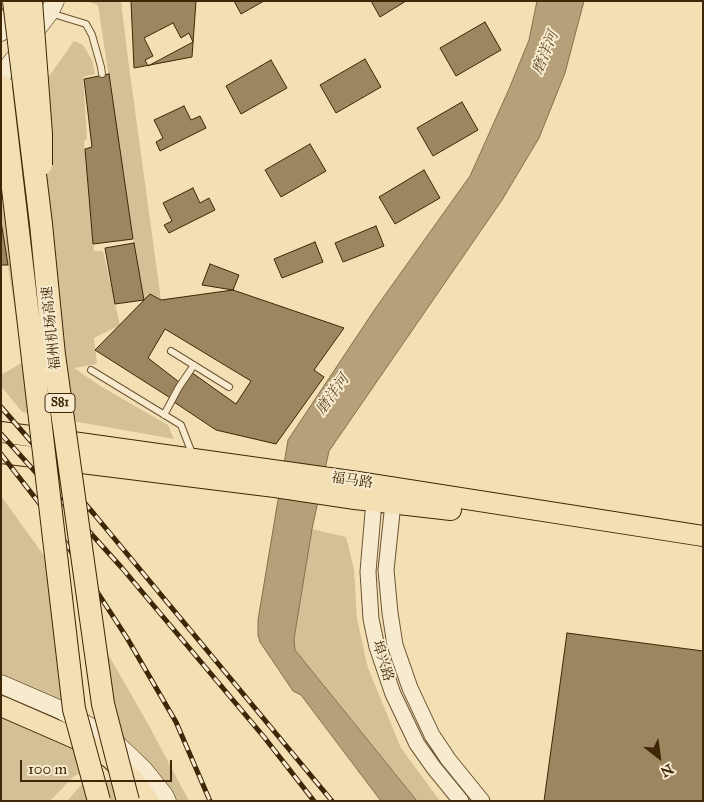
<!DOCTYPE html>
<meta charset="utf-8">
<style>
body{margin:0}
#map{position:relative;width:704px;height:802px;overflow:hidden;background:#f3dfb4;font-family:"IM FELL Great Primer",serif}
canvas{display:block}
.frame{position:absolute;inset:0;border:2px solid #3e2606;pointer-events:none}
.north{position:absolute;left:634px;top:732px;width:50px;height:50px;-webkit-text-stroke:4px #f7eace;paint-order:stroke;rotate:150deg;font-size:14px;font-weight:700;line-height:20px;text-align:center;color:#3e2606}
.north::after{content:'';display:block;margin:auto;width:18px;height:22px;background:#3e2606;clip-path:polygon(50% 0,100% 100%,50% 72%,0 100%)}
.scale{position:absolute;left:20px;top:760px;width:152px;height:22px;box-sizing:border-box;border:2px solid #3e2606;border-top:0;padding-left:6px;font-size:15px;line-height:18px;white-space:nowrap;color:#3e2606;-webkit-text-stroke:4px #f7eace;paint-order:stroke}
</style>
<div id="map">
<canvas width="704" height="802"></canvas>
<div class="frame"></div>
<div class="north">N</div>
<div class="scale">100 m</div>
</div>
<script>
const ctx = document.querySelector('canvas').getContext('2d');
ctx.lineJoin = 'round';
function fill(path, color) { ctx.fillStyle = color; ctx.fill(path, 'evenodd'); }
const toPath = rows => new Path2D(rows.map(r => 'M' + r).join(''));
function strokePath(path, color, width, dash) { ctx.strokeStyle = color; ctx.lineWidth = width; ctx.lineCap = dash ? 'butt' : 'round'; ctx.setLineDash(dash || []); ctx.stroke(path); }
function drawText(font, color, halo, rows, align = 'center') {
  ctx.font = font + ' "IM FELL Great Primer","Noto Serif SC",serif'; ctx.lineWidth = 4; ctx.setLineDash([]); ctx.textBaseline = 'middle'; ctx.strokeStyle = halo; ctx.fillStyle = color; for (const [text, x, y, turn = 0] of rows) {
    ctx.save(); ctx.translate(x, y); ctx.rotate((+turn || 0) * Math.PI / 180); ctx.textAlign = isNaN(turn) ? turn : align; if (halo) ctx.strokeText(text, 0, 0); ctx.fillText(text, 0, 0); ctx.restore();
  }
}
fill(toPath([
 [86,1,121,1,128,59,161,300,150,294,144,300,134,243,98,5],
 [74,41,83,45,92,60,95,74,83,77,87,139,84,141,94,251,103,251,120,325,94,338,97,364,74,368,102,387,168,425,174,439,22,412,1,386,1,375,23,362,1,221,1,136,16,123],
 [1,496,53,568,65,708,1,674],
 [312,529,346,537,354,569,357,619,368,668,401,748,440,801,417,801,295,650,294,639],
 [101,642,147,722,189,801,168,801,117,742],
 [1,714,75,750,86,770,73,777,50,801,1,801],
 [110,782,138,801,67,801,81,785]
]), '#d4c096');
const water = toPath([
 [537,1,584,1,565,73,539,138,502,200,329,451,312,529,294,639,295,650,417,801,381,801,301,695,293,691,260,642,258,635,258,620,288,440,375,309,470,176,509,89,529,40,537,1]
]);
fill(water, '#b5a079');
strokePath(water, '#856f4b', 1);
const building = toPath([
 [131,1,196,1,192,57,134,68,131,1],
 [234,1,264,1,241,14,234,1],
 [371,1,406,1,380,17,371,1],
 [485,22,501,50,456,76,440,48,485,22],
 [173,23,181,38,189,33,193,42,148,66,145,60,153,56,144,38,173,23],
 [365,59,381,87,336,113,320,85,365,59],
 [271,60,287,88,241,114,226,86,271,60],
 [109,74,133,239,93,244,85,149,92,147,84,79,109,74],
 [462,102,478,130,433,156,417,128,462,102],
 [184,106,191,120,200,116,206,128,160,151,156,142,163,138,154,120,184,106],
 [310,144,326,171,281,197,265,170,310,144],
 [424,170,440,198,395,224,379,197,424,170],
 [193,188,200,203,209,198,215,210,169,233,164,225,172,221,163,203,193,188],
 [1,221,8,265,1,265,1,221],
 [376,226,384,246,343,262,335,243,376,226],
 [315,242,323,262,282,278,274,259,315,242],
 [134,243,144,300,115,304,105,248,134,243],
 [210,264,239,275,233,290,202,285,210,264],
 [233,290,344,328,314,370,324,377,276,444,216,430,174,402,191,372,236,404,251,381,165,329,148,358,179,382,172,399,95,350,150,294,161,300,233,290],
 [567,633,703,651,703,801,544,801,567,633]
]);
fill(building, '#9c8660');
strokePath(building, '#3e2606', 1);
const service = toPath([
 [50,13,86,24,92,35,101,67,102,74],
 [171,351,229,387],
 [91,370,181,425,193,456],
 [164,415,179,387,194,365]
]);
const tertiary = toPath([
 [374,501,368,572,371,619,377,647,393,694,417,744,434,768,461,801],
 [393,503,386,570,390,613,395,645,410,688,432,735,448,759,482,801]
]);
const secondary = toPath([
 [1,32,9,19,14,4],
 [1,76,49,13,55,1],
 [1,684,61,710,92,728,119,746,143,769,164,795,167,801]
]);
const primary = toPath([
 [1,432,358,482,703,536],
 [1,453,275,487,355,499,451,510],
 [1,706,86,743,110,758,132,779,149,801]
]);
strokePath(service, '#6b5432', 8);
strokePath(tertiary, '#6b5432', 17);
strokePath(secondary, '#3e2606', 19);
strokePath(primary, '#3e2606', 22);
strokePath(service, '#f7eace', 6);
strokePath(tertiary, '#f7eace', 15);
strokePath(secondary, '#f7eace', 18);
strokePath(primary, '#f3dfb4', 20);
const rail = toPath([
 [1,407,94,514,332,801],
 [1,434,122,568,264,737,314,801],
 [1,454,43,508,127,638,176,722,210,801]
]);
strokePath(rail, '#3e2606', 5);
strokePath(rail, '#f7eace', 3, [9]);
const trunkBridge = toPath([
 [32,1,42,134,42,165]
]);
const motorwayBridge = toPath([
 [14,1,41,224,54,355,103,704,128,801],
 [1,86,74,709,99,801]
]);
strokePath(trunkBridge, '#3e2606', 22, []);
strokePath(motorwayBridge, '#3e2606', 24, []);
strokePath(trunkBridge, '#f3dfb4', 20);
strokePath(motorwayBridge, '#f3dfb4', 22);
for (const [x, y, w] of [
 [60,403,30]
]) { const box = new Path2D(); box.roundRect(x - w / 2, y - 9.5, w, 19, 4); ctx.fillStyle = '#f7eace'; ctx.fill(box); strokePath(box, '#3e2606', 1); }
drawText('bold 12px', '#3e2606', null, [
 ["S81",60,403]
]);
drawText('14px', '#3e2606', '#f7eace', [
 ["福州机场高速",52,328,-96],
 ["福马路",352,481,8],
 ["埠兴路",382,661,73]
]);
drawText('italic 15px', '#624b28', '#f7eace', [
 ["磨洋河",546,53,-67],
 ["磨洋河",333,395,-54]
]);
</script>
